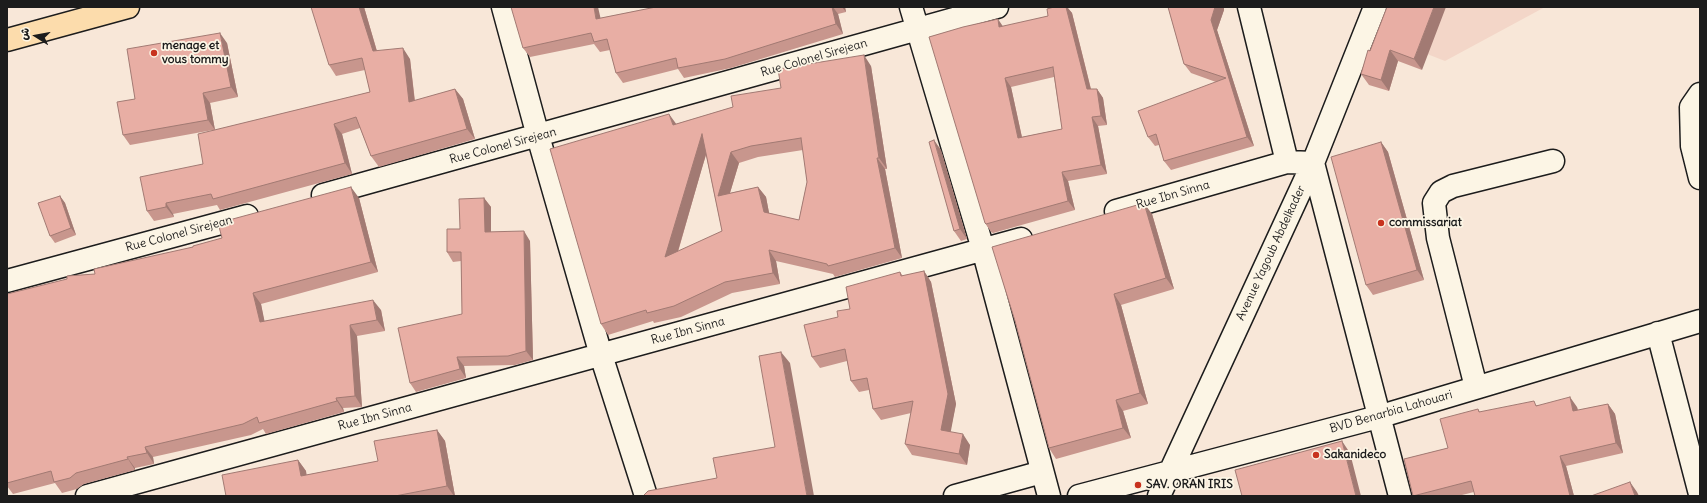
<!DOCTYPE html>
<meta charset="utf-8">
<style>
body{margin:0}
#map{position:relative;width:1707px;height:503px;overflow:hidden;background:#f8e7d8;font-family:Delius,"Playpen Sans Arabic",sans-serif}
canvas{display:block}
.frame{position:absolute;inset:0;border:8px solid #1c1c1c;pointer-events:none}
.north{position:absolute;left:16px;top:16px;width:40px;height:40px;-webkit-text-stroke:3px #fcf5e5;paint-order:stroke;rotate:281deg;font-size:11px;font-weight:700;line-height:16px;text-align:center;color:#1c1c1c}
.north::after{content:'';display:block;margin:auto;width:14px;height:18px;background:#1c1c1c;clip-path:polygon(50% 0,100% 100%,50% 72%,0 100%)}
</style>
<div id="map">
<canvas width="1707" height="503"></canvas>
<div class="frame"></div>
<div class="north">ش</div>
</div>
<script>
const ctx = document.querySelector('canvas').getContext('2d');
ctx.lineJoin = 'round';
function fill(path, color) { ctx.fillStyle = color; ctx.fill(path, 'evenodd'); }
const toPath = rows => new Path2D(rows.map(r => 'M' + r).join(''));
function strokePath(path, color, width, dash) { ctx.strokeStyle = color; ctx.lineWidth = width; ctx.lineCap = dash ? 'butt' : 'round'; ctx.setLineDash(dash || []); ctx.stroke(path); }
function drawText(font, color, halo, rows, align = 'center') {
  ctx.font = font + ' Delius,sans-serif'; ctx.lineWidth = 3.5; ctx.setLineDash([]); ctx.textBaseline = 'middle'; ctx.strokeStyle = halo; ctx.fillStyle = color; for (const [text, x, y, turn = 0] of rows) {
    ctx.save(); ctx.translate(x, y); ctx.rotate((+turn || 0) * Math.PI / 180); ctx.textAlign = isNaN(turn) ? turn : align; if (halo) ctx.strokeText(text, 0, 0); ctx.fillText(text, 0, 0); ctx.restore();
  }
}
fill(toPath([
 [1414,7,1545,7,1445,61,1399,43]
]), '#f3d6c8');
const minor = toPath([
 [503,7,538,136,601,355,646,496],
 [911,7,983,249,1049,496],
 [1249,7,1287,162,1313,163,1400,496],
 [1700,94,1691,107,1692,146,1700,178],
 [323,195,997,7],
 [1116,211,1287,162],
 [7,281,247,216],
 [1658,333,1700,494],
 [1476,387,1438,238,1434,203,1441,192,1453,186,1553,161],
 [87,496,1021,239],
 [955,496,1042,472],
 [1079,496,1378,417,1700,321],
 [1159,496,1313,163,1375,7]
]);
const major = toPath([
 [7,40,128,7]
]);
strokePath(minor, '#1c1c1c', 25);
strokePath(major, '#1c1c1c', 25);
strokePath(minor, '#fcf5e5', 22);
strokePath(major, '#fcdcac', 22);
fill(toPath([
 [364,7,377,51,410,59,415,101,455,89,463,99,475,139,379,167,371,156,360,128,342,134,352,174,220,210,217,205,173,214,174,217,154,221,147,211,203,164,213,130,130,145,123,135,135,99,227,43,238,97,210,103,215,130,370,92,365,70,336,76,329,65],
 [656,7,845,7,846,12,838,14,843,34,731,68,684,78,678,69,623,83,616,73,610,50,600,52,594,44,530,57,523,48,601,18],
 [1054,7,1067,7,1072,13,1091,89,1097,89,1103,98,1107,125,1098,126,1107,174,1068,181,1075,210,993,233,991,232,985,223,1003,27,1048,16],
 [1054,77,1062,129,1022,137,1011,87],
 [1168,7,1224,7,1224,10,1217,30,1254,146,1171,170,1164,161,1159,145,1155,146,1148,137,1216,82,1191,73,1184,64],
 [1387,7,1422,70,1398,61,1389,91,1369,85,1361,74],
 [871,66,887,169,885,169,902,258,835,277,833,274,776,261,780,284,732,293,681,317,654,323,653,321,608,335,601,324,676,124,733,107,781,88],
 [803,150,807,182,799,220,769,213,766,197,758,187,730,193,739,163,758,157],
 [706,155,722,231,678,252,701,171],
 [1381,142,1388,152,1424,280,1373,295,1366,285],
 [941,150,967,239,961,241,954,231],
 [60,196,65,203,76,235,55,243,50,236],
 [359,198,378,272,261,304,264,321,381,310,385,331,357,336,362,407,343,408,344,412,266,434,263,429,251,435,153,457,154,464,135,468,135,470,84,484,77,489,62,493,55,483,13,494,7,486,7,294,95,274,193,247],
 [484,198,491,207,491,232,530,241,533,360,515,365,464,366,466,378,416,392,410,383,462,314,461,261,453,262,447,252,460,229],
 [1152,214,1174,289,1121,305,1148,404,1123,411,1131,438,1056,459,1049,448,1015,321],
 [924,271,931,282,956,404,950,432,970,445,967,465,912,455,905,444,911,413,881,420,873,409,869,390,859,392,851,381,847,361,820,368,812,357,838,317,850,309,900,272,903,276],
 [1608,404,1615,414,1623,453,1566,466,1574,496,1475,496,1474,492,1458,496,1413,496,1404,459,1448,448,1478,409,1480,412,1538,405,1577,407,1578,410],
 [437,430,445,441,455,496,226,496,298,460,306,471,306,475,378,461]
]), '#c8968d');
fill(toPath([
 [359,7,364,7,380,62,373,51],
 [594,7,598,7,603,29,596,19],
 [832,7,833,7,838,14,843,34,836,24],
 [842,7,845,7,846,12],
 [1066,7,1067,7,1072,13,1093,98,1087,89],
 [1215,7,1224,7,1224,10,1217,30,1254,146,1247,137,1211,20],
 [1434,7,1446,7,1422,70,1414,59],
 [998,19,1004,28,999,27],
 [220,33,227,43,238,97,231,87],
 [403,48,410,59,416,113,409,102],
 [1390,50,1398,61,1389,91,1381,80],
 [864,55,871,66,887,169,879,158],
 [1005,78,1011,87,1024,147,1018,138],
 [455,89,463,99,475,139,467,129],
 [1097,89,1103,98,1107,125,1101,116],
 [203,93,210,103,215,130,208,120],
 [669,114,677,125,673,125],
 [1092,117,1098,126,1107,174,1101,165],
 [334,124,342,134,352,174,345,163],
 [702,134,709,144,673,268,665,257],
 [934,140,941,150,967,239,960,229],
 [1381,142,1388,152,1424,280,1417,270],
 [731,152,739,163,726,206,718,196],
 [877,158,885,169,902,258,895,248],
 [1062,172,1068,181,1075,210,1068,201],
 [351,187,359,198,378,272,371,262],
 [758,187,766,197,771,223,764,212],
 [60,196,65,203,76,235,71,228],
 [484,198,491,207,491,241,485,232],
 [166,203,173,214,174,217,166,207],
 [1144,203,1152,214,1174,289,1166,278],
 [524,231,530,241,533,360,526,351],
 [769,250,776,261,780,284,773,273],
 [924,271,931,282,956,404,949,441,941,430],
 [253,293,261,304,267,333,260,322],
 [1114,294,1121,305,1148,404,1140,393],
 [373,300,381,310,385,331,377,320],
 [350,325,357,336,362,407,355,396],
 [781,352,790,363,814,496,807,496],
 [457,357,464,366,466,378,460,369],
 [1570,397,1577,407,1580,421,1573,411],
 [336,398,343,408,344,412,337,401],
 [1116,400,1123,411,1131,438,1123,428],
 [1608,404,1615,414,1623,453,1616,443],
 [437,430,445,441,455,496,454,496,447,486],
 [963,434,970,445,967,465,959,454],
 [1342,441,1350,453,1361,496,1356,496],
 [145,447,153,457,154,464,147,453],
 [1560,456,1566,466,1574,496,1570,496],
 [127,457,135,468,135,470,128,459],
 [298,460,306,471,309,488,301,476],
 [1630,482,1637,492,1639,496,1635,496]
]), '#a27a73');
const building = toPath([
 [311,7,359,7,373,51,403,48,409,102,455,89,467,129,371,156,356,117,334,124,345,163,213,199,211,194,166,203,166,207,147,211,140,177,203,164,198,134,370,92,362,58,329,65,311,7],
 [511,7,594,7,596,19,656,7,832,7,836,24,725,59,678,68,676,58,616,73,607,39,594,42,591,33,523,48,511,7],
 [1054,7,1066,7,1087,89,1097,89,1101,116,1092,117,1101,165,1062,172,1068,201,986,224,985,223,929,37,963,27,998,19,999,27,1048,16,1047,9,1054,7],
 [1053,67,1062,129,1018,138,1005,78,1053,67],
 [1168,7,1215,7,1211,20,1247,137,1164,161,1156,134,1148,137,1138,111,1226,78,1184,64,1168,7],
 [1387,7,1434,7,1414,59,1390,50,1381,80,1361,74,1368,50,1370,51,1387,7],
 [220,33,231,87,203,93,208,120,123,135,117,102,135,99,127,49,220,33],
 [864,55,879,158,877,158,895,248,828,266,827,264,769,250,773,273,725,282,674,306,647,313,646,310,601,324,550,149,669,114,673,125,733,107,731,96,781,88,778,69,864,55],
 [702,134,722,231,665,257,702,134],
 [801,138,807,182,799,220,764,212,758,187,718,196,731,152,751,146,801,138],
 [934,140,960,229,954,231,929,142,934,140],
 [1381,142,1417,270,1366,285,1331,157,1381,142],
 [351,187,371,262,253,293,260,322,373,300,377,320,350,325,355,396,336,398,337,401,259,423,257,417,243,424,145,447,147,453,127,457,128,459,76,473,70,478,54,482,51,471,7,483,7,294,67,279,67,276,95,274,94,269,193,247,193,246,222,238,218,223,351,187],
 [60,196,71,228,50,236,38,203,60,196],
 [484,198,485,232,524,231,526,351,508,356,457,357,460,369,410,383,398,328,462,314,461,252,447,252,447,229,460,229,459,199,484,198],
 [1144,203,1166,278,1114,294,1140,393,1116,400,1123,428,1049,448,1015,321,992,247,1144,203],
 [924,271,948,394,941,430,963,434,959,454,905,444,913,401,873,409,867,378,851,381,845,349,812,357,804,325,838,317,837,311,850,309,846,287,900,272,901,276,924,271],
 [781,352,807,496,643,496,648,491,717,478,713,458,775,447,759,356,781,352],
 [1570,397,1573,411,1608,404,1616,443,1560,456,1570,496,1475,496,1471,481,1413,496,1404,459,1448,448,1440,419,1478,409,1479,412,1534,401,1536,406,1570,397],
 [437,430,447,486,395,496,226,496,222,475,298,460,301,476,378,461,374,441,437,430],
 [1342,441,1356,496,1242,496,1235,470,1342,441],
 [1630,482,1635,496,1591,496,1630,482]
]);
fill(building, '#e8aea4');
strokePath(building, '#a27a73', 1);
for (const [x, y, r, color] of [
 [154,53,4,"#c8321e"],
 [1381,223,4,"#c8321e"],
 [1316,455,4,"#c8321e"],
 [1138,485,4,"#c8321e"]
]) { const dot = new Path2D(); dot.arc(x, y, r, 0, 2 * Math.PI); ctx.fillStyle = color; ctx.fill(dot); strokePath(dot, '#fcf5e5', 1.5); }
drawText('bold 12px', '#1c1c1c', '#fcf5e5', [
 ["menage et",162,46],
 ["vous tommy",162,60],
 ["commissariat",1389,223],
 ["Sakanideco",1324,455],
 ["SAV. ORAN IRIS",1146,485]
], 'left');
drawText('12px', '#1c1c1c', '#fcf5e5', [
 ["Rue Colonel Sirejean",814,58,-16],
 ["Rue Colonel Sirejean",503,146,-15],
 ["Rue Ibn Sinna",1173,195,-16],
 ["Rue Colonel Sirejean",179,234,-15],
 ["Avenue Yagoub Abdelkader",1271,253,-65],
 ["Rue Ibn Sinna",688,331,-15],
 ["BVD Benarbia Lahouari",1391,412,-16],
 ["Rue Ibn Sinna",375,417,-15]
]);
</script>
